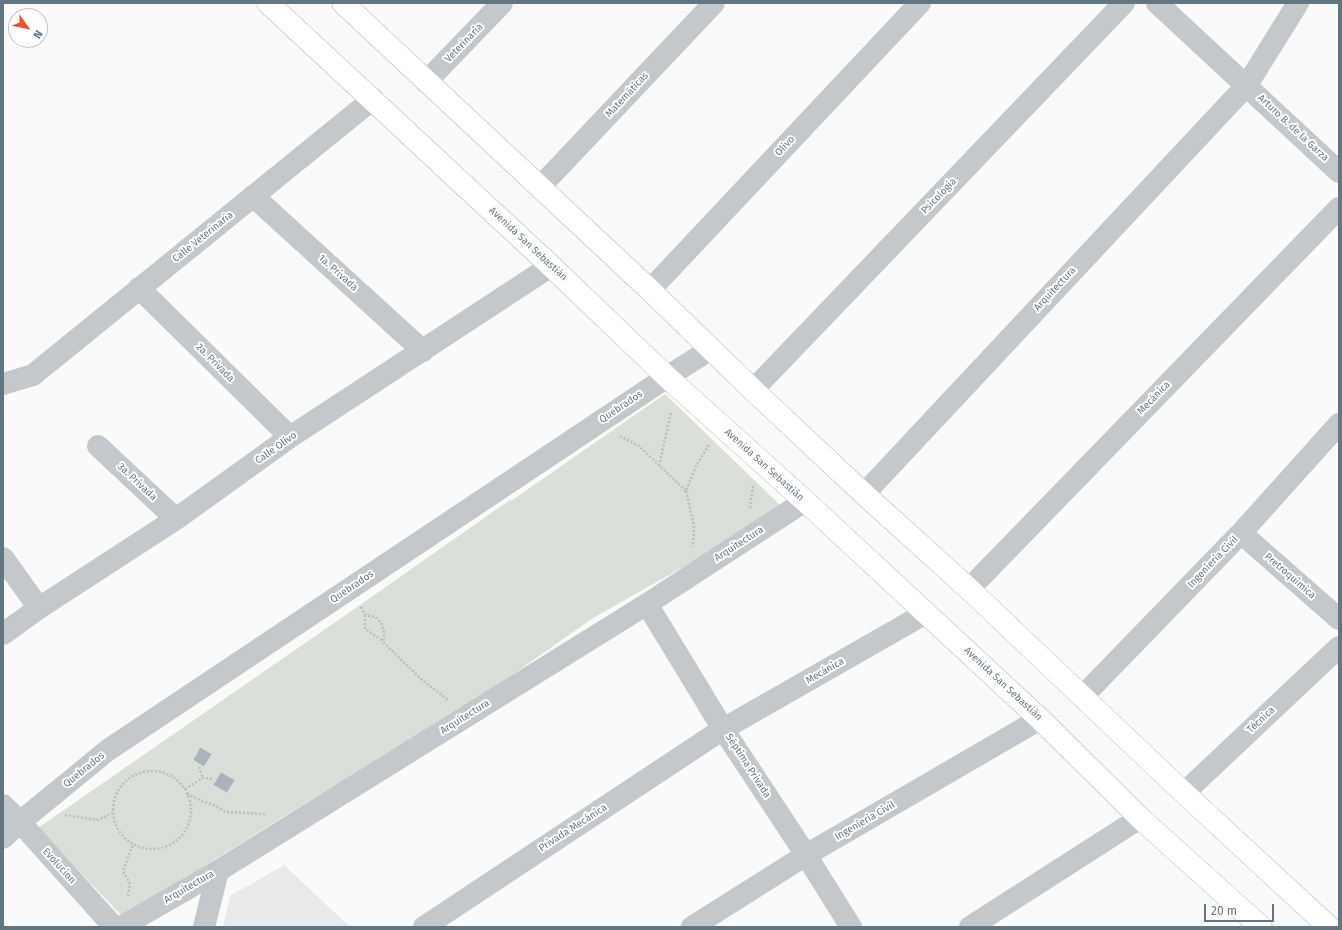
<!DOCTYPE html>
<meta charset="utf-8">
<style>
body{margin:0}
#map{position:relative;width:1342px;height:930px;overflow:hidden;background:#fafaf8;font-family:"Fira Sans",sans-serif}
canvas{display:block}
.frame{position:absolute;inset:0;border:4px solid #657683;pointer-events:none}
.north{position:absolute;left:8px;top:8px;width:40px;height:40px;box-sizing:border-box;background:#fff;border:1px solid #c1c8cd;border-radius:50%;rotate:123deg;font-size:11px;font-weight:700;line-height:16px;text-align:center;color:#657683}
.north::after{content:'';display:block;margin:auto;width:14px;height:18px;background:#e4572e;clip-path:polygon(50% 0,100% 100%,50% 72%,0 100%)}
.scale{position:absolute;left:1204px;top:904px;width:70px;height:18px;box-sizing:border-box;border:2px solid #657683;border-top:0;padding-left:5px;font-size:12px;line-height:14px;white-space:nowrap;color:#657683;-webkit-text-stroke:3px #fff;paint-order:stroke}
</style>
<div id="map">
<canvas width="1342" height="930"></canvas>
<div class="frame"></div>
<div class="north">N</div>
<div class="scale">20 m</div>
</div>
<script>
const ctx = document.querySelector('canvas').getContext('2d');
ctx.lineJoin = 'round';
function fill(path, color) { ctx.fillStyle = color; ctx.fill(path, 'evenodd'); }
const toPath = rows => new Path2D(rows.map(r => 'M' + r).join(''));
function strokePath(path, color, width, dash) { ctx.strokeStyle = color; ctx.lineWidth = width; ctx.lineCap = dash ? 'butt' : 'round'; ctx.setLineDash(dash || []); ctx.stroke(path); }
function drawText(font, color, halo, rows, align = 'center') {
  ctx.font = font + ' "Fira Sans",sans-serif'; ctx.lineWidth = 4; ctx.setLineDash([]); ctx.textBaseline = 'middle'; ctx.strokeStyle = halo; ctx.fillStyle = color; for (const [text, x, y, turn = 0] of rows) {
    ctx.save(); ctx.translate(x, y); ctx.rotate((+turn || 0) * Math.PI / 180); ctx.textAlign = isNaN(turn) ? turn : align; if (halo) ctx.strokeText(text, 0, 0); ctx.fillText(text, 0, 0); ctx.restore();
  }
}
fill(toPath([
 [284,865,350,927,223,927,230,896]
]), '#e8e9e9');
fill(toPath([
 [665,394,781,506,692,562,593,618,458,713,286,815,123,917,38,828,360,605,510,500,511,501]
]), '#dadfd7');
const building = toPath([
 [200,747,212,754,204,767,193,760,200,747],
 [221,772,235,780,227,793,213,785,221,772]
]);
fill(building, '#aab3b9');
strokePath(building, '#dcdcda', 1);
const major = toPath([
 [268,3,551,266,667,377,805,501,1040,719,1140,818,1261,927],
 [343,3,650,290,753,390,864,494,969,589,1184,793,1329,927]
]);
strokePath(major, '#b5babe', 23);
strokePath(toPath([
 [620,436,639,446,686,491,697,464,709,445],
 [659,466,671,412],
 [686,491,694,527,693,547],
 [750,508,753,486],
 [361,607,365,615,375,617,381,622,384,632,383,642,422,680,448,700],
 [365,615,365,629,383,641],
 [199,767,203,778],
 '113 810a39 39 0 1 1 78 0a39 39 0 1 1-78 0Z',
 [185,789,203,778,213,779],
 [187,794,200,800,216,806,226,812,265,814],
 [65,815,98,820,112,813],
 [128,896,130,884,123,871,133,844]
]), '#bbbfc2', 2.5, [2, 2]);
strokePath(toPath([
 [1157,3,1339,172],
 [426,82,502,3],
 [540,187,714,3],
 [253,196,423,351],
 [139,288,290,437],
 [650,290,920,3],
 [3,384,33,375,373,99],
 [753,390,1124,3],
 [98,446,176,519],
 [864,494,1247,85,1298,3],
 [1241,533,1339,619],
 [3,558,39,608],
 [969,589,1339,208],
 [647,604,723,729,806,855,851,927],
 [3,634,39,608,176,519,290,437,551,266],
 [1082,697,1241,533,1339,424],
 [1184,793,1339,647],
 [3,805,20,822,114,927],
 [3,838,20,822,108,750,667,377,711,349],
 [121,927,218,871,647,604,805,501],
 [204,927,218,871],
 [424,927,723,729,926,613],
 [692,927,806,855,1040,719],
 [970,927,1140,818]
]), '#c3c8cc', 22);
strokePath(major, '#fff', 22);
drawText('10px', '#657683', '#fff', [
 ["Veterinaria",464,43,-46],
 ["Matemáticas",627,95,-47],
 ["Arturo B. de la Garza",1293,128,43],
 ["Olivo",785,146,-47],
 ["Psicología",939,196,-46],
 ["Calle Veterinaria",203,237,-39],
 ["Avenida San Sebastián",528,244,43],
 ["1a. Privada",338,273,42],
 ["Arquitectura",1055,289,-47],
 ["2a. Privada",215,363,45],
 ["Mecánica",1154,398,-46],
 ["Quebrados",621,407,-34],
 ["Calle Olivo",276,448,-35],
 ["Avenida San Sebastián",764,465,42],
 ["3a. Privada",137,482,43],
 ["Arquitectura",739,544,-33],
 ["Ingenieria Civil",1213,562,-46],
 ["Pretroquimica",1290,576,41],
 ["Quebrados",352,587,-34],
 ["Mecánica",825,671,-30],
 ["Avenida San Sebastián",1003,684,43],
 ["Arquitectura",465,717,-32],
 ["Técnica",1261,720,-43],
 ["Séptima Privada",748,766,57],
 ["Quebrados",84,770,-39],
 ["Ingenieria Civil",865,821,-30],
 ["Privada Mecánica",573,828,-33],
 ["Evolucion",59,866,48],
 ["Arquitectura",189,887,-30]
]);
</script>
